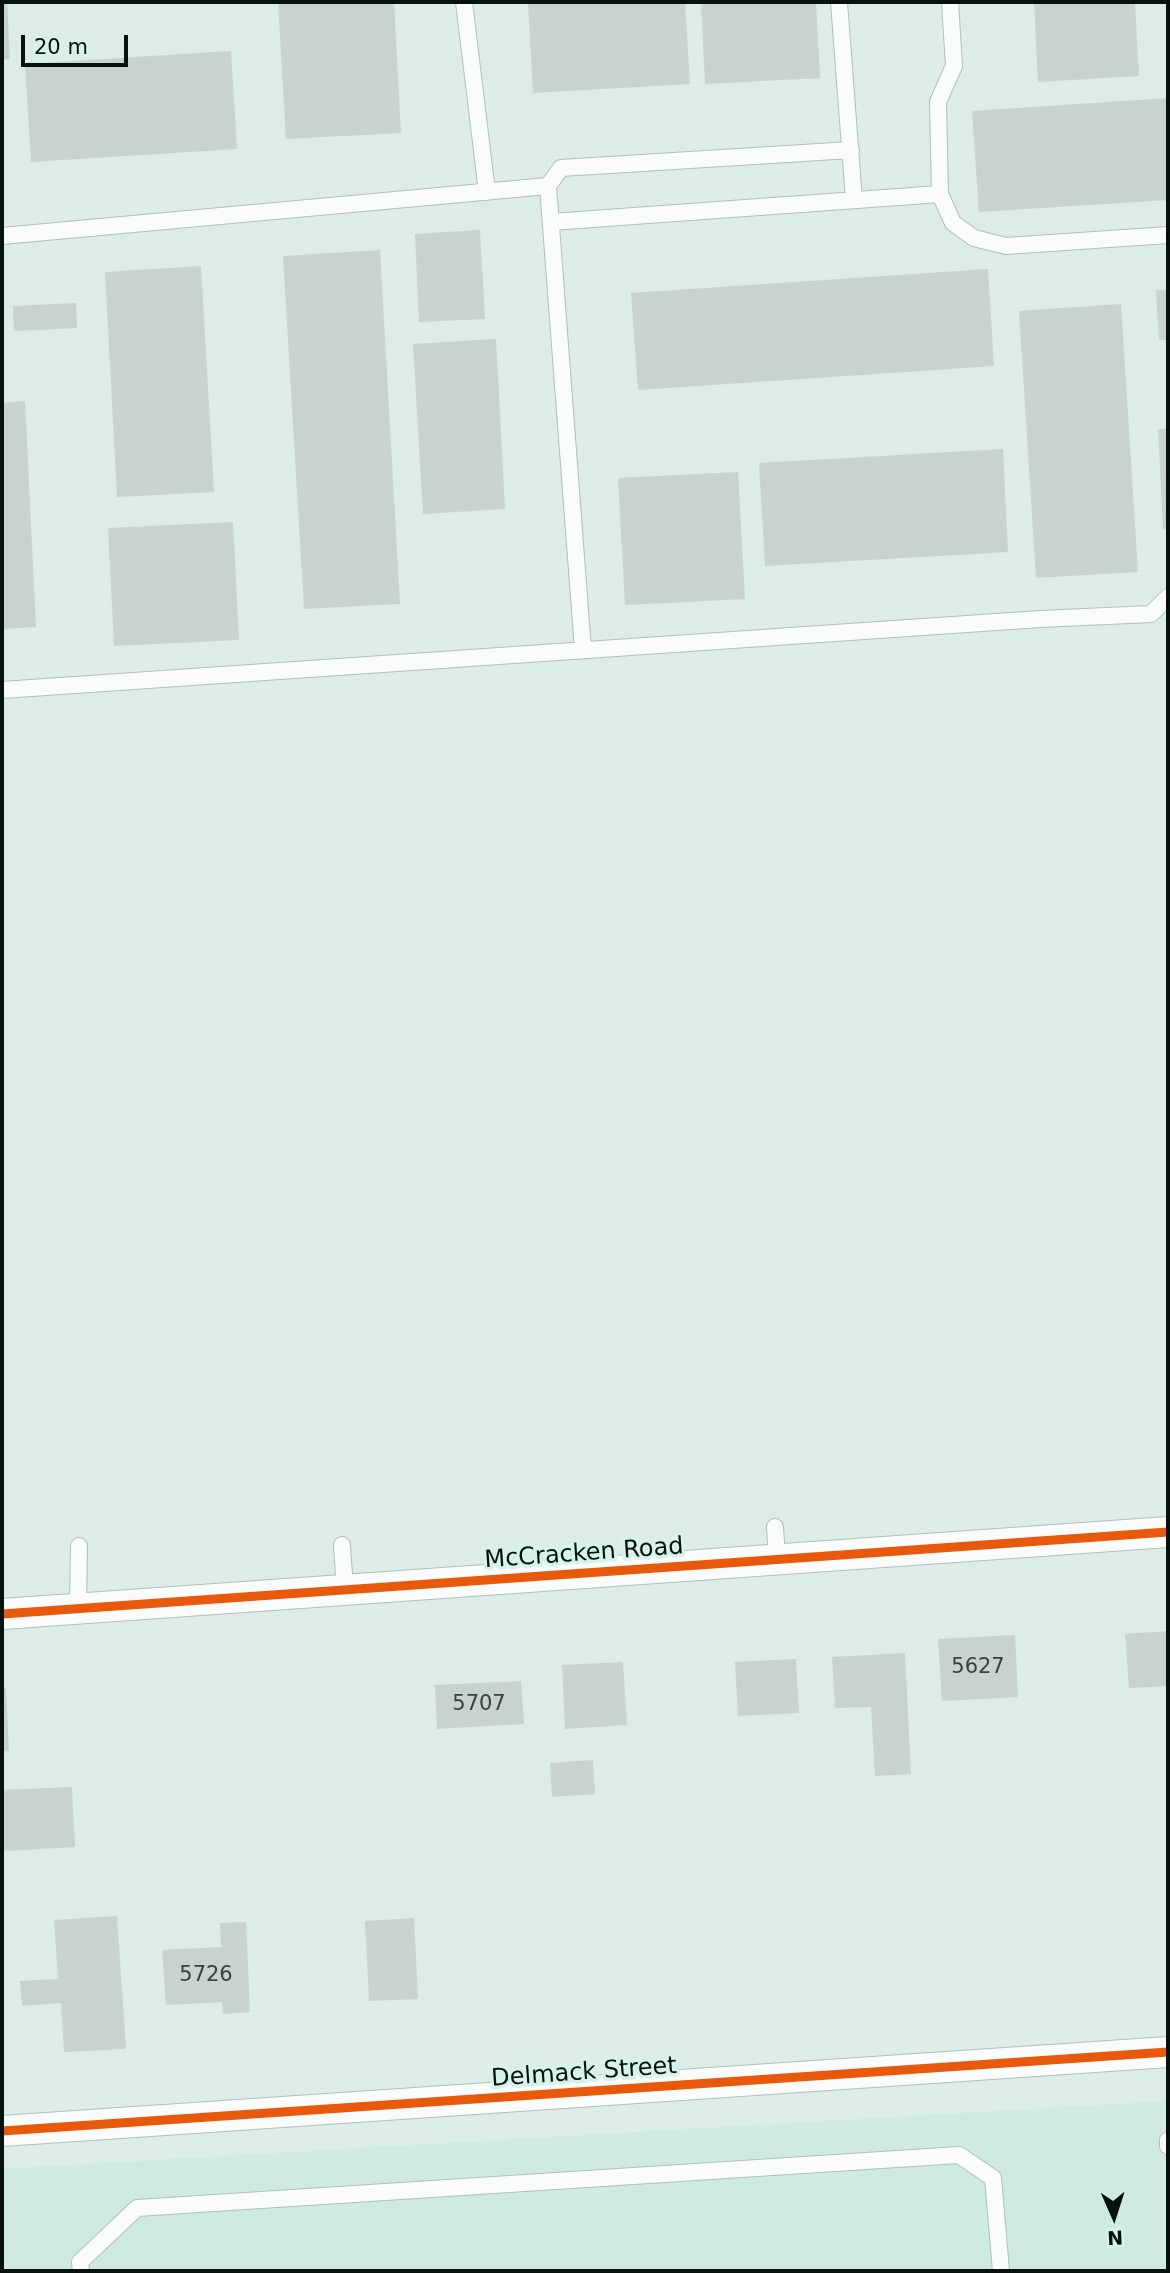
<!DOCTYPE html>
<style>
body{margin:0}
#map{position:relative;width:1170px;height:2273px;overflow:hidden;background:#dcece6;font-family:"DejaVu Sans",sans-serif}
canvas{display:block}
.frame{position:absolute;inset:0;border:4px solid #07110d;pointer-events:none}
.north{position:absolute;left:1079px;top:2182px;width:70px;height:70px;-webkit-text-stroke:5px #d5f3e7;paint-order:stroke;rotate:177deg;font-size:19px;font-weight:700;line-height:28px;text-align:center;color:#07110d}
.north::after{content:'';display:block;margin:auto;width:24px;height:32px;background:#07110d;clip-path:polygon(50% 0,100% 100%,50% 72%,0 100%)}
.scale{position:absolute;left:21px;top:35px;width:107px;height:32px;box-sizing:border-box;border:4px solid #07110d;border-top:0;padding-left:9px;font-size:21px;line-height:24px;white-space:nowrap;color:#07110d;-webkit-text-stroke:5px #d5f3e7;paint-order:stroke}
</style>
<div id="map">
<canvas width="1170" height="2273"></canvas>
<div class="frame"></div>
<div class="north">N</div>
<div class="scale">20 m</div>
</div>
<script>
const ctx = document.querySelector('canvas').getContext('2d');
ctx.lineJoin = 'round';
function fill(path, color) { ctx.fillStyle = color; ctx.fill(path, 'evenodd'); }
const toPath = rows => new Path2D(rows.map(r => 'M' + r).join(''));
function strokePath(path, color, width, dash) { ctx.strokeStyle = color; ctx.lineWidth = width; ctx.lineCap = dash ? 'butt' : 'round'; ctx.setLineDash(dash || []); ctx.stroke(path); }
function drawText(font, color, halo, rows, align = 'center') {
  ctx.font = font + ' "DejaVu Sans",sans-serif'; ctx.lineWidth = 7; ctx.setLineDash([]); ctx.textBaseline = 'middle'; ctx.strokeStyle = halo; ctx.fillStyle = color; for (const [text, x, y, turn = 0] of rows) {
    ctx.save(); ctx.translate(x, y); ctx.rotate((+turn || 0) * Math.PI / 180); ctx.textAlign = isNaN(turn) ? turn : align; if (halo) ctx.strokeText(text, 0, 0); ctx.fillText(text, 0, 0); ctx.restore();
  }
}
fill(toPath([
 [1168,2101,1168,2271,2,2271,2,2169]
]), '#cfebe0');
fill(toPath([
 [2,2,7,2,10,59,2,60],
 [278,2,394,2,401,133,286,139],
 [528,2,685,2,690,84,533,93],
 [701,2,816,2,820,78,705,84],
 [1034,2,1135,2,1139,76,1038,82],
 [231,51,237,149,31,162,25,64],
 [1168,98,1168,200,979,212,972,111],
 [480,230,485,319,419,322,415,234],
 [380,250,400,604,304,609,283,256],
 [201,266,214,492,117,497,105,272],
 [988,269,994,366,638,390,631,293],
 [1156,290,1168,290,1168,340,1159,340],
 [76,303,77,328,14,331,13,306],
 [1121,304,1138,572,1036,578,1019,311],
 [496,339,505,509,423,514,413,344],
 [25,401,36,627,2,629,2,403],
 [1158,429,1168,429,1168,529,1163,530],
 [1003,449,1008,552,765,566,759,463],
 [738,472,745,599,625,605,618,478],
 [233,522,239,640,114,646,108,528],
 [1168,1631,1168,1686,1129,1688,1125,1634],
 [1015,1635,1018,1697,942,1701,938,1639],
 [905,1653,911,1774,875,1776,871,1707,835,1708,832,1657],
 [796,1659,799,1713,738,1716,735,1662],
 [623,1662,627,1725,565,1729,562,1665],
 [521,1681,524,1724,437,1729,435,1685],
 [6,1687,9,1751,2,1752,2,1688],
 [593,1760,595,1794,552,1797,550,1763],
 [72,1787,75,1847,2,1851,2,1790],
 [117,1916,126,2049,64,2052,61,2003,22,2006,20,1981,58,1979,54,1920],
 [414,1918,418,1999,369,2001,365,1921],
 [246,1922,250,2012,223,2014,222,2002,166,2005,162,1950,221,1947,220,1923]
]), '#c7d3cc');
const lane = toPath([
 [464,2,487,192],
 [839,2,854,200],
 [940,194,953,223,974,238,1006,246,1168,235],
 [551,222,940,194,938,102,954,66,950,2],
 [2,236,548,186],
 [583,650,548,186,561,168,851,150],
 [2,690,1040,619,1151,614,1168,597],
 [775,1527,777,1559],
 [342,1545,345,1590],
 [78,1608,79,1546],
 [1168,2140,1168,2146],
 [81,2271,80,2262,137,2208,959,2155,993,2178,1001,2271]
]);
const street = toPath([
 [2,1614,1168,1532],
 [2,2131,1168,2052]
]);
strokePath(lane, '#b1beb9', 18);
strokePath(street, '#b1beb9', 32);
strokePath(lane, '#fafcfb', 16);
strokePath(street, '#fafcfb', 30);
strokePath(toPath([
 [2,1614,1168,1532],
 [2,2131,1168,2052]
]), '#e8590c', 9);
drawText('21px', '#37423d', null, [
 ["5627",978,1668],
 ["5707",479,1705],
 ["5726",206,1976]
]);
drawText('24px', '#07110d', '#d5f3e7', [
 ["McCracken Road",584,1554,-4],
 ["Delmack Street",584,2073,-4]
]);
</script>
